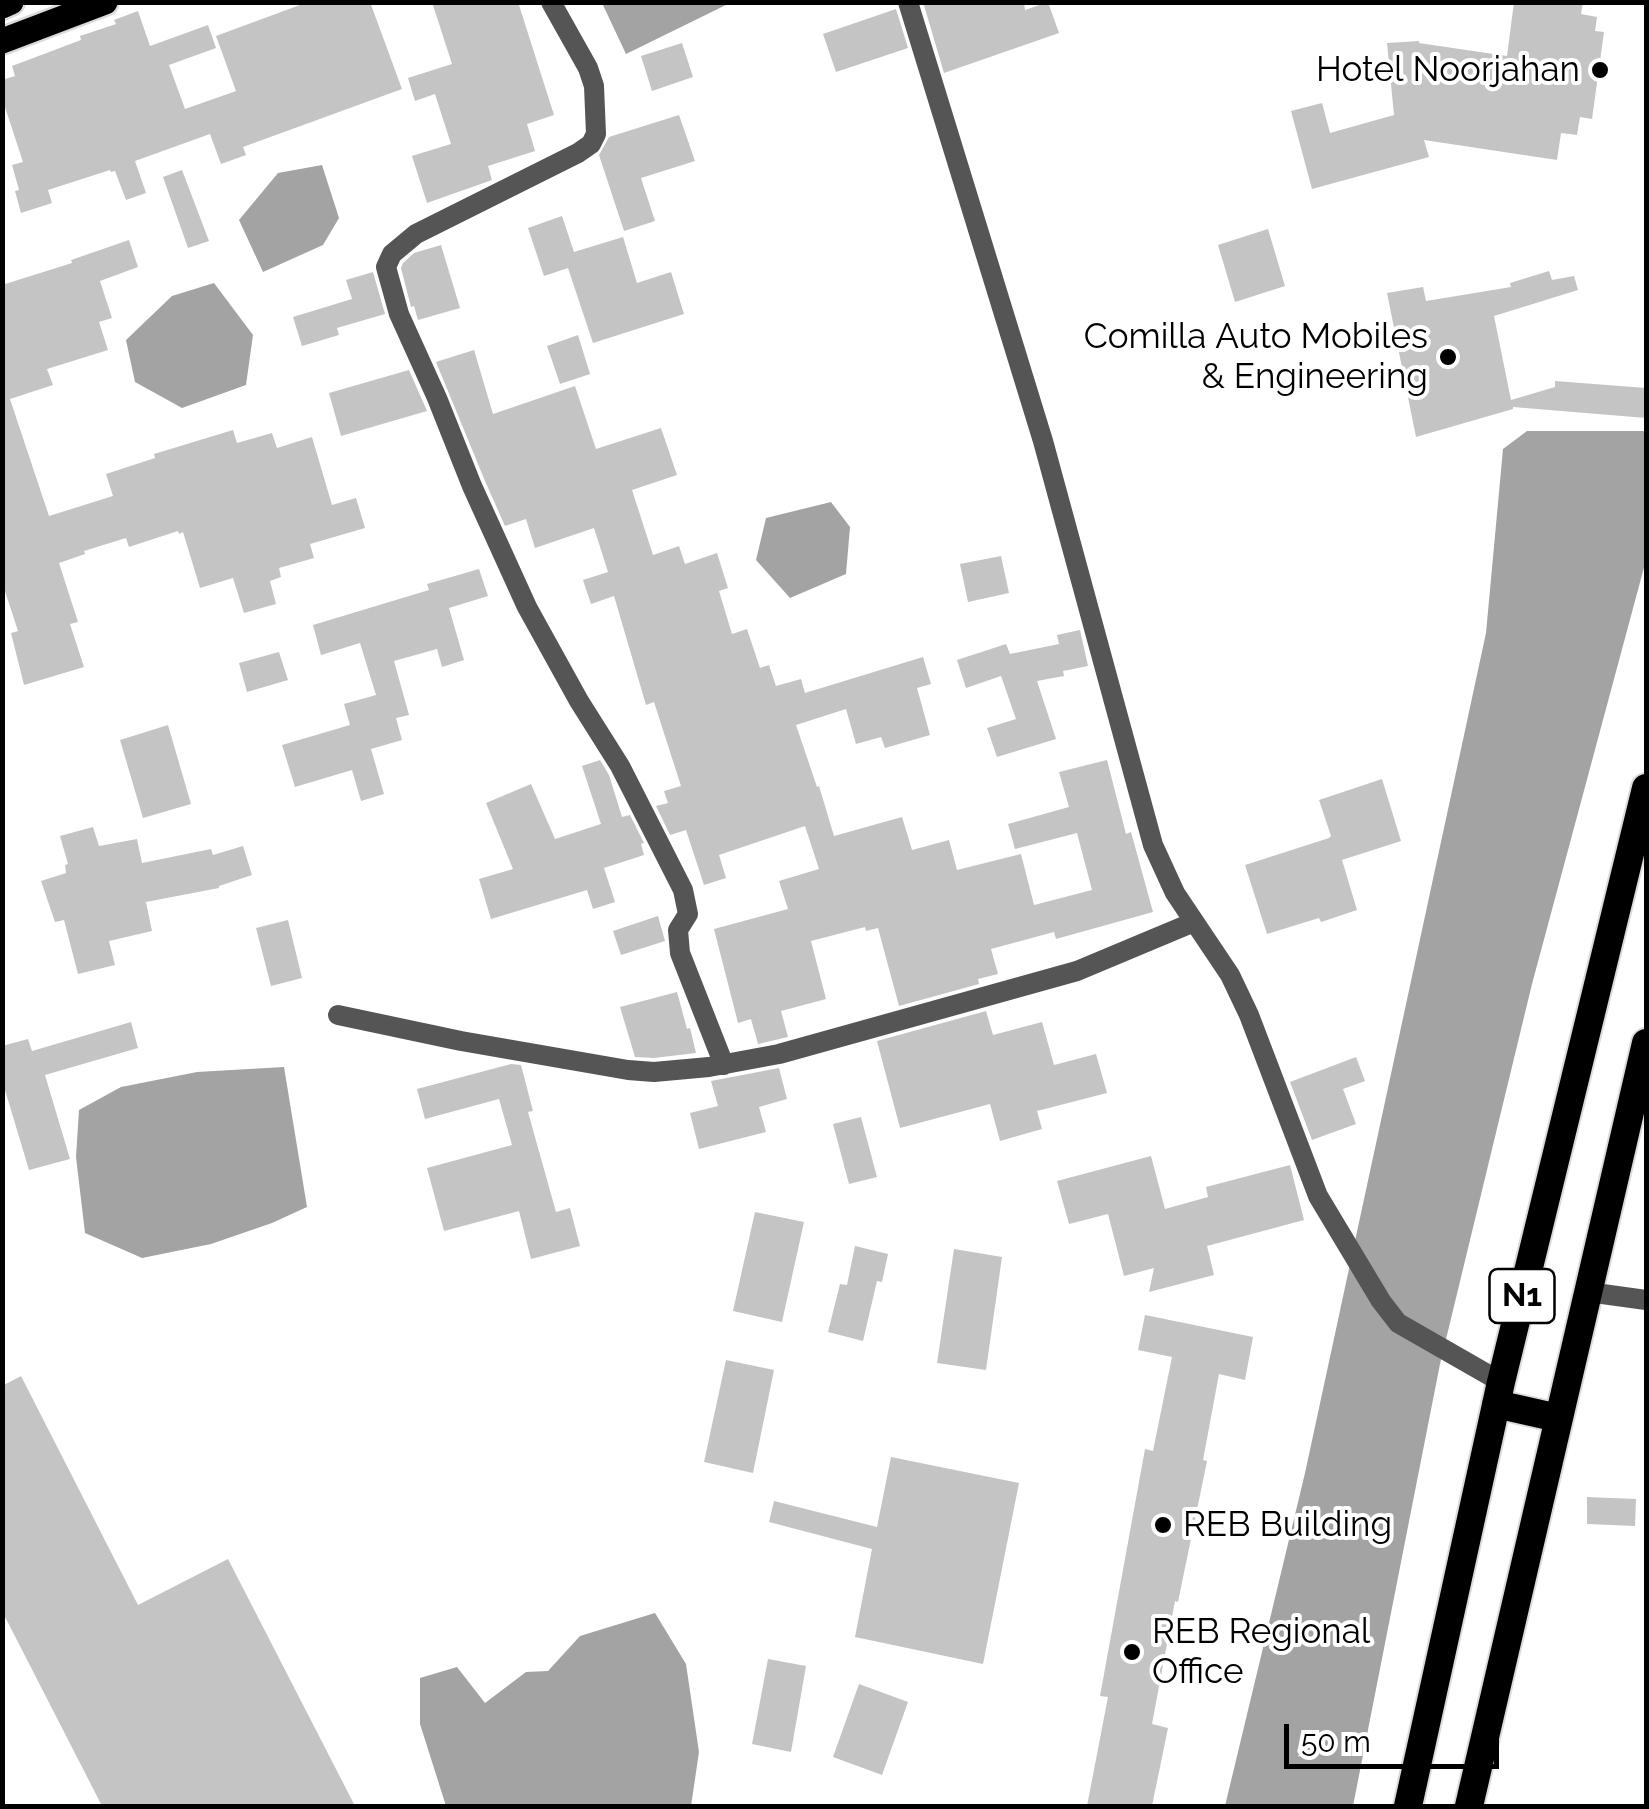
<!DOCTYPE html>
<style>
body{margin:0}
#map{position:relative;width:1649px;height:1809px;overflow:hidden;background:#fff;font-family:Raleway,sans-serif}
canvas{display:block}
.frame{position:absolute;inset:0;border:5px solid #000;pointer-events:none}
.scale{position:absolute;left:1284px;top:1724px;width:215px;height:45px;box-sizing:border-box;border:5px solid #000;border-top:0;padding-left:12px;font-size:30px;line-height:35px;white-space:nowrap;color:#000;-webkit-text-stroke:8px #fff;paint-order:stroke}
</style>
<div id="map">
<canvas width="1649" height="1809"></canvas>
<div class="frame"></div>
<div class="scale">50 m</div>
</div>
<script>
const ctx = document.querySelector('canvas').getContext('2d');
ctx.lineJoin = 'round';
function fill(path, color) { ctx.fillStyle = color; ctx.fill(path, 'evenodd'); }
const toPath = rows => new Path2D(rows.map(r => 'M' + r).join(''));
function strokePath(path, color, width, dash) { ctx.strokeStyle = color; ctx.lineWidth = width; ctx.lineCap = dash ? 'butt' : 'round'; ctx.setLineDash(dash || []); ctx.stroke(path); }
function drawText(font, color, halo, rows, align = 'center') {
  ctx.font = font + ' Raleway,sans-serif'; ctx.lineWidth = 8; ctx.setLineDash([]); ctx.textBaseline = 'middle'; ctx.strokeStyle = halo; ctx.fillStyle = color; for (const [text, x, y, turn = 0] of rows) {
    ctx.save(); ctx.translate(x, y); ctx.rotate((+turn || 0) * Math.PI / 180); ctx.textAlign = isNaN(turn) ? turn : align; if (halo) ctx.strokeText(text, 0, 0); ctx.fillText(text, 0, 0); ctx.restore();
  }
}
fill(toPath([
 [602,3,730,3,626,54],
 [322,165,339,218,323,245,263,272,239,220,278,173],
 [214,283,253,335,246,385,182,408,135,382,126,340,172,296],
 [1527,431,1646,431,1646,560,1532,984,1440,1364,1353,1806,1225,1806,1305,1473,1486,633,1503,449],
 [831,502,850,527,846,574,790,598,756,560,766,518],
 [284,1067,307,1207,272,1223,211,1244,142,1258,85,1233,76,1157,79,1110,121,1087,197,1072],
 [655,1613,686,1664,699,1752,691,1806,446,1806,420,1724,420,1678,457,1667,485,1703,526,1672,548,1671,580,1636]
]), '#a3a3a3');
fill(toPath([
 [308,2,370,2,402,89,243,147,246,155,221,164,210,134,135,161,146,193,126,200,115,171,111,172,110,170,48,190,52,203,21,213,15,191,19,190,12,165,23,162,2,98,2,80,15,76,12,66,81,40,80,36,116,24,114,20,138,11,150,46,208,25,216,48,169,65,185,109,236,91,216,36],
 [432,2,518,2,554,115,527,124,535,151,488,166,492,180,427,203,412,156,451,144,435,94,415,101,408,78,452,64],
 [923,2,1024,2,1025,10,1048,2,1059,33,944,73],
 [1514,2,1583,2,1581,14,1597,17,1595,31,1604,32,1592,119,1580,117,1577,135,1561,133,1557,160,1424,140,1429,157,1312,189,1291,111,1322,103,1330,133,1394,115,1387,43,1419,41,1419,43,1507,56],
 [896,9,908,48,836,72,823,34],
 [682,43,693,77,652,91,641,56],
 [679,115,695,161,641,178,655,221,624,231,599,155,609,137],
 [182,170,209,241,188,248,163,177],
 [562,216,574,252,623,237,637,283,671,272,684,314,593,343,568,268,544,276,528,228],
 [1268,229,1285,286,1235,302,1218,245],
 [129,240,138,267,100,281,112,318,99,322,108,350,47,369,53,385,10,399,49,516,113,496,106,474,155,458,154,454,233,430,237,443,272,433,277,448,312,437,332,505,356,498,365,528,310,544,314,558,279,568,281,577,270,581,276,604,244,613,233,578,200,588,183,532,179,534,178,531,129,547,126,538,84,551,85,554,59,563,78,622,70,624,84,667,24,685,11,633,18,631,2,582,2,285,72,263,71,260],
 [441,245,460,308,418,320,414,306,411,307,401,268,403,263,414,253],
 [1549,271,1552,280,1574,276,1578,290,1494,316,1511,400,1555,387,1555,381,1646,388,1646,418,1513,407,1513,409,1416,437,1387,293,1423,287,1426,301,1511,287,1510,283],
 [373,272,385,314,337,328,339,335,302,346,293,317,352,299,346,280],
 [578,335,590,374,560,384,547,346],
 [474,350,493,414,575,386,596,449,661,428,677,475,632,490,653,555,679,546,685,564,717,553,728,588,719,591,732,634,747,629,760,668,769,665,776,686,801,679,805,693,923,657,931,684,917,688,930,735,885,748,881,737,856,744,846,709,796,725,817,787,819,786,834,836,902,817,912,850,949,840,957,870,1021,854,1034,905,1092,890,1077,833,1015,849,1008,824,1069,807,1059,772,1107,760,1126,834,1131,832,1153,912,1056,939,1054,932,991,949,998,974,978,979,979,984,899,1006,878,928,866,931,865,927,811,941,826,999,781,1011,788,1037,758,1044,751,1019,738,1023,714,929,788,909,779,881,819,869,805,826,719,855,726,878,704,885,686,830,670,835,656,806,668,803,664,791,681,786,654,702,646,705,614,596,591,604,583,580,608,572,594,528,535,548,526,519,505,526,485,481,436,362],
 [409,370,427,411,341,436,329,393],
 [1001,556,1009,593,968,602,960,564],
 [479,569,488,596,449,608,464,660,442,667,437,649,394,661,409,715,396,718,402,740,371,749,384,794,361,801,352,770,295,787,282,745,350,725,344,704,376,695,360,643,321,655,313,625,429,590,427,584],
 [1080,630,1088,666,1063,671,1064,676,1037,681,1056,739,997,757,987,728,1016,719,1001,676,966,688,957,660,1006,644,1010,654,1059,644,1057,635],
 [279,652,288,680,247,692,239,663],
 [168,725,191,804,143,818,120,740],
 [600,760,609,775,622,817,630,815,644,843,641,844,644,855,604,868,615,902,593,909,587,890,491,919,479,879,513,869,486,803,531,784,555,839,601,824,582,766],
 [1382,779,1401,841,1342,860,1357,910,1321,922,1319,918,1267,934,1245,865,1329,838,1331,836,1319,800],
 [93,827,99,846,137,839,142,863,211,849,213,855,243,846,252,875,219,886,219,888,146,902,152,931,109,941,115,965,78,974,64,920,55,922,41,881,66,873,65,865,68,864,60,836],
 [658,916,665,941,621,955,613,931],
 [288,920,302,978,271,986,256,928],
 [677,992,687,1029,690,1028,696,1053,654,1058,635,1057,620,1007],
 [986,1011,993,1035,1042,1022,1054,1065,1096,1054,1107,1093,1037,1111,1042,1129,1000,1141,990,1104,900,1128,877,1041],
 [131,1022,138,1048,45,1075,70,1159,29,1170,2,1080,2,1046,28,1039,32,1051],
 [1356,1057,1365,1081,1343,1089,1356,1124,1312,1140,1290,1082],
 [511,1064,521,1065,533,1111,528,1112,556,1212,570,1208,580,1246,531,1259,519,1211,444,1231,427,1168,512,1145,499,1099,425,1119,417,1089],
 [779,1068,787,1099,759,1107,766,1132,699,1149,690,1113,718,1106,711,1081],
 [861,1117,877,1177,849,1184,833,1124],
 [1151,1156,1165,1209,1208,1197,1206,1187,1290,1165,1304,1220,1207,1246,1214,1275,1149,1292,1154,1268,1124,1276,1108,1214,1069,1224,1057,1181],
 [755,1212,804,1222,782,1322,733,1311],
 [855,1246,888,1254,882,1282,877,1281,863,1341,828,1332,840,1284,847,1285],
 [954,1249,1002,1257,986,1370,937,1363],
 [1145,1315,1253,1337,1245,1380,1219,1374,1203,1460,1207,1461,1178,1602,1175,1601,1152,1724,1168,1728,1152,1806,1087,1806,1108,1697,1100,1696,1145,1449,1153,1451,1172,1357,1138,1350],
 [726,1360,774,1370,753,1473,704,1462],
 [21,1376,138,1605,228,1559,355,1806,102,1806,2,1611,2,1386],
 [891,1457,1019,1483,983,1664,855,1637,872,1549,769,1522,774,1501,877,1527],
 [1587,1497,1636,1499,1635,1526,1587,1524],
 [768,1659,806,1666,791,1752,752,1744],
 [859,1684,908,1702,882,1775,833,1757]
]), '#c4c4c4');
const primary = toPath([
 [2,6,11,2],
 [2,41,105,2]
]);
const trunk = toPath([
 [1496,1404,1558,1418],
 [1408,1806,1501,1382,1646,788],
 [1469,1806,1646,1043]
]);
strokePath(primary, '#dbdbdb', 30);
strokePath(trunk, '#dbdbdb', 32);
strokePath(toPath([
 [551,2,588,68,594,86,596,134,591,144,578,153,416,234,392,254,386,267,399,314,437,398,472,486,527,607,579,701,620,766,683,890,688,914,678,930,680,953,724,1065],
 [908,2,1043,441,1153,845,1175,893,1230,975,1249,1015,1318,1196,1381,1301,1398,1323,1501,1382],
 [338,1015,461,1041,628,1070,654,1072,709,1067,779,1054,1077,971,1194,922],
 [1588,1292,1646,1300]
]), '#555', 20);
strokePath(primary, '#000', 25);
strokePath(trunk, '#000', 28);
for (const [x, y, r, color] of [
 [1600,70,10,"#000"],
 [1448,357,10,"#000"],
 [1163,1525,10,"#000"],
 [1132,1652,10,"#000"]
]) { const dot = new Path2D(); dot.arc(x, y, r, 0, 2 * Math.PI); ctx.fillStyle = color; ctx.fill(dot); strokePath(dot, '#fff', 4); }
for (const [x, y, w] of [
 [1522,1296,65]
]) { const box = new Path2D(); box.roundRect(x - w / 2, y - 27, w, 54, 8); ctx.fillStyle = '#fff'; ctx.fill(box); strokePath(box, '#000', 2.5); }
drawText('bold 32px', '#000', null, [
 ["N1",1522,1296]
]);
drawText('35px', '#000', '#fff', [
 ["Hotel Noorjahan",1580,70],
 ["Comilla Auto Mobiles",1428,337],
 ["& Engineering",1428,377],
 ["REB Building",1183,1525,"left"],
 ["REB Regional",1152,1632,"left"],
 ["Office",1152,1672,"left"]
], 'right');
</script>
